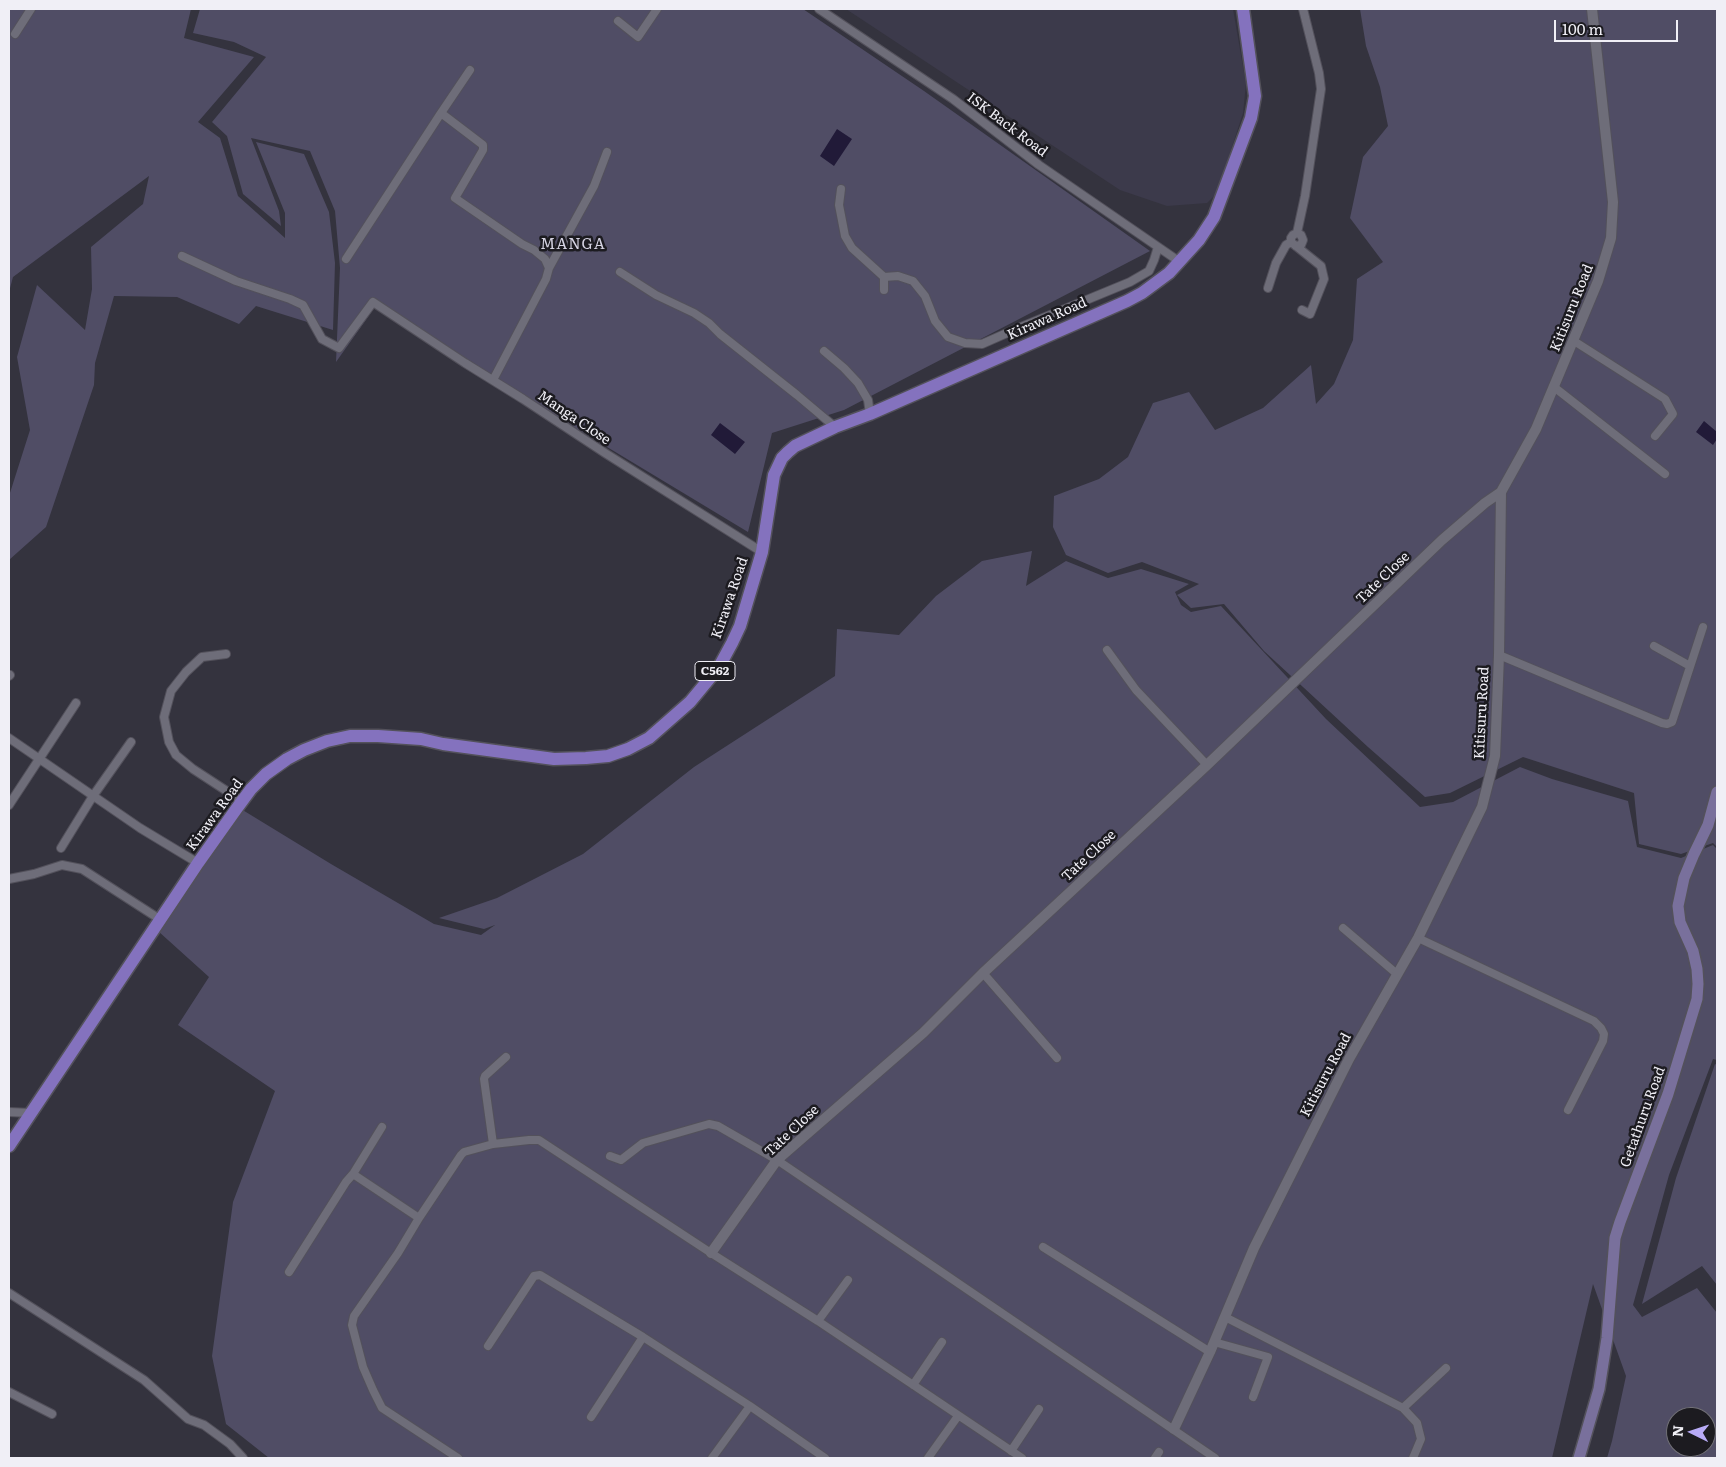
<!DOCTYPE html>
<style>
body{margin:0}
#map{position:relative;width:1726px;height:1467px;overflow:hidden;background:#34333e;font-family:Literata,serif}
canvas{display:block}
.frame{position:absolute;inset:0;border:10px solid #f0eff6;pointer-events:none}
.north{position:absolute;left:1666px;top:1407px;width:50px;height:50px;box-sizing:border-box;background:#1c1b20;border:1px solid #717076;border-radius:50%;rotate:274deg;font-size:14px;font-weight:700;line-height:20px;text-align:center;color:#f0eff6}
.north::after{content:'';display:block;margin:auto;width:18px;height:22px;background:#b8abf7;clip-path:polygon(50% 0,100% 100%,50% 72%,0 100%)}
.scale{position:absolute;left:1554px;top:20px;width:124px;height:22px;box-sizing:border-box;border:2px solid #f0eff6;border-top:0;padding-left:6px;font-size:15px;line-height:18px;white-space:nowrap;color:#f0eff6;-webkit-text-stroke:4px #1c1b20;paint-order:stroke}
</style>
<div id="map">
<canvas width="1726" height="1467"></canvas>
<div class="frame"></div>
<div class="north">N</div>
<div class="scale">100 m</div>
</div>
<script>
const ctx = document.querySelector('canvas').getContext('2d');
ctx.lineJoin = 'round';
function fill(path, color) { ctx.fillStyle = color; ctx.fill(path, 'evenodd'); }
const toPath = rows => new Path2D(rows.map(r => 'M' + r).join(''));
function strokePath(path, color, width, dash) { ctx.strokeStyle = color; ctx.lineWidth = width; ctx.lineCap = dash ? 'butt' : 'round'; ctx.setLineDash(dash || []); ctx.stroke(path); }
function drawText(font, color, halo, rows, align = 'center') {
  ctx.font = font + ' Literata,serif'; ctx.lineWidth = 5; ctx.setLineDash([]); ctx.textBaseline = 'middle'; ctx.strokeStyle = halo; ctx.fillStyle = color; for (const [text, x, y, turn = 0] of rows) {
    ctx.save(); ctx.translate(x, y); ctx.rotate((+turn || 0) * Math.PI / 180); ctx.textAlign = isNaN(turn) ? turn : align; if (halo) ctx.strokeText(text, 0, 0); ctx.fillText(text, 0, 0); ctx.restore();
  }
}
fill(toPath([
 [846,9,1233,9,1246,84,1243,113,1217,193,1207,203,1167,206,1120,190]
]), '#3c3a4b');
fill(toPath([
 [9,9,191,9,184,38,254,57,198,122,220,138,238,196,285,238,285,213,256,142,304,154,329,212,335,263,333,330,256,306,239,324,177,297,114,296,95,363,94,385,46,527,9,560,9,496,30,430,17,357,37,285,85,330,92,289,91,247,143,204,149,176,13,277,9,292],
 [200,9,803,9,924,91,1150,251,844,410,772,433,748,532,375,307,336,362,340,268,335,211,310,151,251,138,279,211,281,226,243,194,227,136,212,122,266,57,234,42,193,33],
 [1360,9,1717,9,1717,847,1713,843,1681,854,1639,844,1634,793,1523,757,1450,793,1425,797,1368,747,1264,651,1224,604,1191,608,1177,595,1199,584,1142,562,1108,573,1066,555,1053,527,1054,496,1099,479,1128,457,1153,403,1189,392,1215,430,1263,408,1311,365,1316,404,1334,384,1353,340,1357,279,1383,262,1350,218,1363,157,1388,126,1380,87,1366,46],
 [1032,551,1026,586,1066,561,1108,578,1141,569,1189,584,1175,592,1181,605,1191,612,1221,606,1326,719,1420,807,1453,802,1520,767,1552,779,1628,801,1637,847,1681,858,1713,845,1717,849,1717,1060,1713,1059,1669,1175,1633,1305,1642,1317,1697,1288,1717,1313,1717,1458,1607,1458,1612,1441,1626,1376,1593,1284,1552,1458,269,1458,226,1424,212,1356,233,1202,275,1091,178,1025,209,977,158,931,241,809,331,864,434,924,481,935,495,925,484,929,439,918,497,898,583,854,694,767,835,676,837,629,899,635,936,596,982,561],
 [1676,1417,1706,1417,1706,1447,1676,1447],
 [1715,1064,1717,1065,1717,1285,1702,1266,1642,1304,1676,1178]
]), '#504d65');
fill(toPath([
 [837,129,852,139,834,166,820,156],
 [1704,421,1717,432,1717,439,1713,445,1696,432],
 [720,423,745,442,735,454,711,435]
]), '#211a38');
const minor = toPath([
 [819,9,953,99,1039,165,1180,262],
 [618,21,638,37,657,9],
 [15,34,31,9],
 [470,70,441,113,483,145,483,150,455,198,522,244,534,250,545,259,549,268,546,279,493,380],
 [841,189,839,205,845,236,852,248,884,277,884,290],
 [1297,233,1305,196,1321,89,1319,73,1303,9],
 [1296,246,1301,245,1303,240,1301,235,1297,233,1293,235,1291,238,1291,242,1321,266,1324,279,1310,314,1302,310],
 [182,256,236,281,290,299,303,305,322,339,339,348,373,302,465,363,523,399,605,453,762,552],
 [346,259,441,113],
 [549,268,594,186,607,152],
 [620,272,656,295,694,313,709,323,720,334,797,395,835,427],
 [884,277,898,276,913,281,925,296,935,321,948,337,965,343,982,344,1016,329,1130,282,1149,271,1154,260,1158,247],
 [1268,288,1276,263,1286,245,1291,242],
 [1574,341,1665,399,1673,414,1655,436],
 [824,351,844,368,858,383,868,400,870,414],
 [1554,387,1665,474],
 [1654,646,1690,666],
 [1107,650,1136,690,1207,765],
 [226,654,202,657,186,672,171,691,164,717,169,742,176,755,193,769,242,801],
 [1499,655,1662,723,1667,724,1672,722,1703,627],
 [9,676,10,675],
 [9,738,140,828,198,863],
 [9,805,76,703],
 [61,848,93,796,131,742],
 [9,879,34,874,62,865,82,869,161,920],
 [1343,928,1397,974],
 [1418,938,1594,1021,1601,1028,1604,1034,1603,1041,1568,1110],
 [983,973,1057,1058],
 [9,1112,31,1113],
 [493,1144,484,1079,485,1076,506,1057],
 [610,1156,621,1160,643,1143,709,1124,718,1126,777,1160,1215,1458],
 [353,1174,382,1127],
 [1043,1247,1210,1352],
 [289,1272,346,1182,353,1174,419,1218],
 [9,1293,144,1380,188,1419,204,1425,230,1444,243,1458],
 [1225,1317,1403,1408,1417,1423,1421,1439,1413,1458],
 [818,1321,848,1280],
 [1214,1342,1268,1357,1253,1397],
 [488,1346,534,1276,540,1275,643,1337,750,1406,825,1458],
 [913,1385,942,1342],
 [9,1392,52,1414],
 [1403,1408,1446,1368],
 [591,1417,643,1337],
 [1011,1451,1039,1409],
 [458,1458,382,1408,373,1390,363,1367,352,1325,354,1316,398,1253,419,1218,461,1155,464,1152,493,1144,529,1140,539,1140,711,1253,818,1321,1022,1458],
 [712,1458,750,1406],
 [928,1458,958,1416],
 [1155,1458,1159,1452]
]);
const tertiary = toPath([
 [711,1253,777,1160,923,1033,983,973,1207,765,1442,540,1485,503,1501,492],
 [1174,1429,1210,1352,1254,1248,1349,1059,1418,938,1482,807,1495,756,1499,655,1501,492,1536,429,1598,281,1611,238,1613,202,1592,9]
]);
const secondary = toPath([
 [1579,1458,1599,1389,1607,1338,1615,1238,1620,1222,1668,1094,1697,999,1698,984,1697,969,1693,951,1680,922,1678,906,1684,878,1694,854,1708,825,1717,792]
]);
const primary = toPath([
 [9,1146,198,863,237,808,251,789,266,774,287,759,304,750,327,741,350,736,378,736,421,739,443,744,554,759,586,758,608,756,628,749,649,738,690,702,719,667,732,643,740,626,762,552,774,475,782,458,788,452,795,446,835,427,870,414,1127,301,1142,293,1169,273,1199,240,1214,217,1251,118,1255,96,1243,9]
]);
strokePath(minor, '#53515b', 10);
strokePath(tertiary, '#53515b', 12);
strokePath(secondary, '#53515b', 14);
strokePath(primary, '#53515b', 15);
strokePath(minor, '#6e6d79', 8);
strokePath(tertiary, '#6e6d79', 10);
strokePath(secondary, '#79709c', 11);
strokePath(primary, '#8472be', 12);
for (const [x, y, w] of [
 [715,671,40]
]) { const box = new Path2D(); box.roundRect(x - w / 2, y - 9.5, w, 19, 4); ctx.fillStyle = '#1c1b20'; ctx.fill(box); strokePath(box, '#f0eff6', 1); }
drawText('bold 12px', '#f0eff6', null, [
 ["C562",715,671]
]);
drawText('14px', '#f0eff6', '#1c1b20', [
 ["ISK Back Road",1007,125,37],
 ["Kitisuru Road",1572,308,-68],
 ["Kirawa Road",1047,319,-24],
 ["Manga Close",574,418,34],
 ["Tate Close",1383,578,-44],
 ["Kirawa Road",730,598,-71],
 ["Kitisuru Road",1482,713,-87],
 ["Kirawa Road",215,815,-54],
 ["Tate Close",1089,856,-43],
 ["Kitisuru Road",1326,1075,-62],
 ["Getathuru Road",1643,1117,-70],
 ["Tate Close",792,1131,-43]
]);
ctx.letterSpacing = '1px';
drawText('15px', '#d6d4e3', '#1c1b20', [
 ["MANGA",573,245]
]);
ctx.letterSpacing = '0px';
</script>
